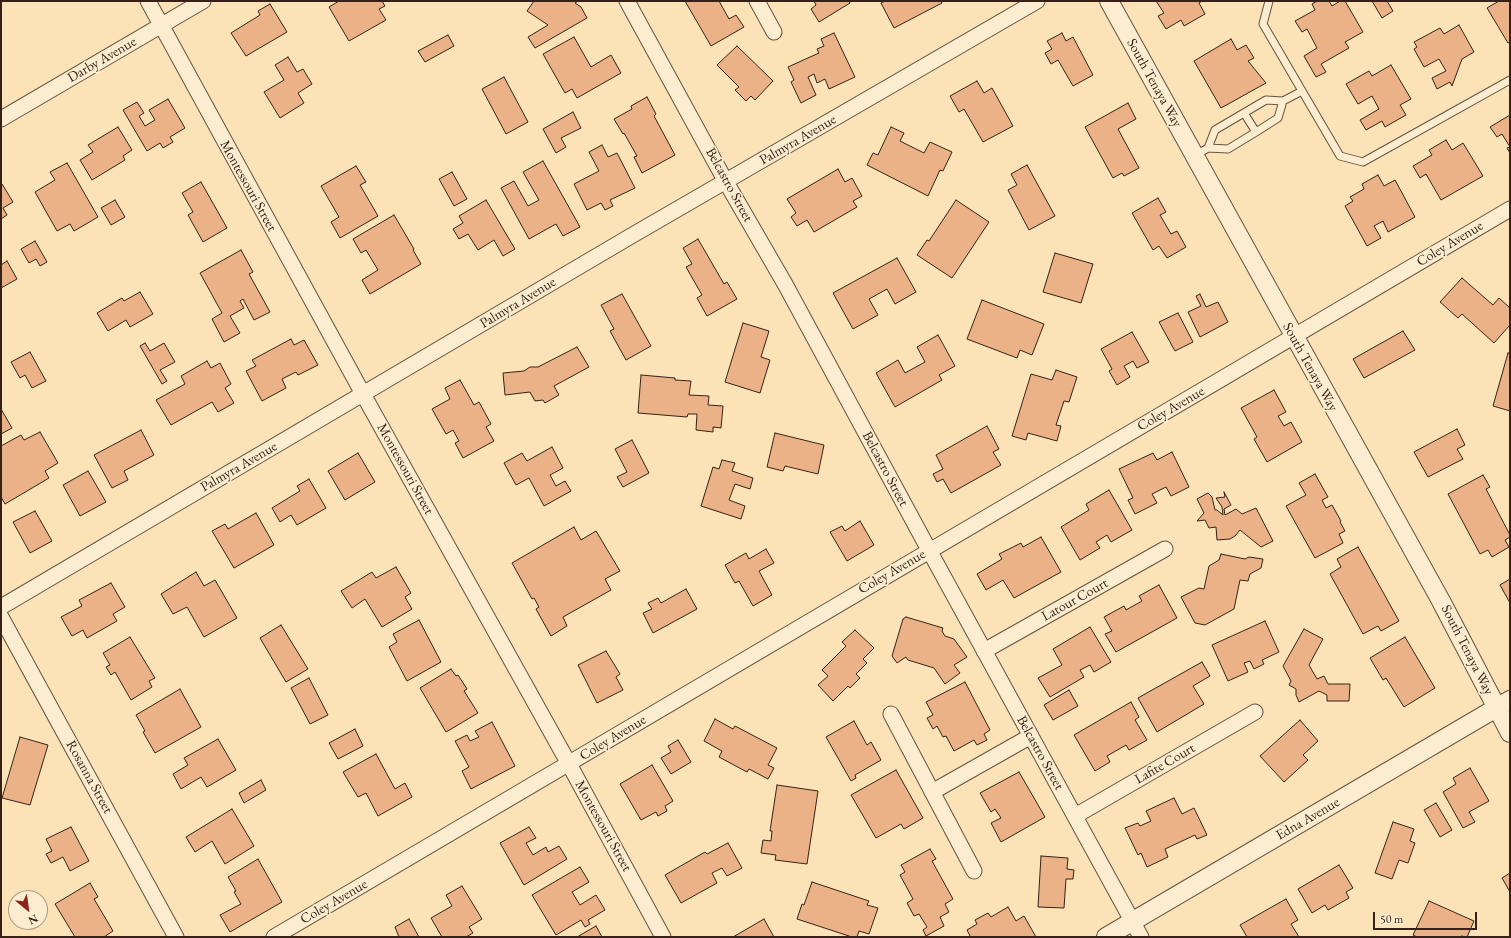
<!DOCTYPE html>
<style>
body{margin:0}
#map{position:relative;width:1511px;height:938px;overflow:hidden;background:#fbe3b7;font-family:"EB Garamond",serif}
canvas{display:block}
.frame{position:absolute;inset:0;border:2px solid #372117;pointer-events:none}
.north{position:absolute;left:8px;top:890px;width:40px;height:40px;box-sizing:border-box;background:#fcedd0;border:1px solid #ad9b86;border-radius:50%;rotate:151deg;font-size:11px;font-weight:700;line-height:16px;text-align:center;color:#372117}
.north::after{content:'';display:block;margin:auto;width:14px;height:18px;background:#8f2418;clip-path:polygon(50% 0,100% 100%,50% 72%,0 100%)}
.scale{position:absolute;left:1373px;top:912px;width:104px;height:18px;box-sizing:border-box;border:2px solid #372117;border-top:0;padding-left:5px;font-size:12px;line-height:14px;white-space:nowrap;color:#372117;-webkit-text-stroke:3px #fcedd0;paint-order:stroke}
</style>
<div id="map">
<canvas width="1511" height="938"></canvas>
<div class="frame"></div>
<div class="north">N</div>
<div class="scale">50 m</div>
</div>
<script>
const ctx = document.querySelector('canvas').getContext('2d');
ctx.lineJoin = 'round';
function fill(path, color) { ctx.fillStyle = color; ctx.fill(path, 'evenodd'); }
const toPath = rows => new Path2D(rows.map(r => 'M' + r).join(''));
function strokePath(path, color, width, dash) { ctx.strokeStyle = color; ctx.lineWidth = width; ctx.lineCap = dash ? 'butt' : 'round'; ctx.setLineDash(dash || []); ctx.stroke(path); }
function drawText(font, color, halo, rows, align = 'center') {
  ctx.font = font + ' "EB Garamond",serif'; ctx.lineWidth = 3.5; ctx.setLineDash([]); ctx.textBaseline = 'middle'; ctx.strokeStyle = halo; ctx.fillStyle = color; for (const [text, x, y, turn = 0] of rows) {
    ctx.save(); ctx.translate(x, y); ctx.rotate((+turn || 0) * Math.PI / 180); ctx.textAlign = isNaN(turn) ? turn : align; if (halo) ctx.strokeText(text, 0, 0); ctx.fillText(text, 0, 0); ctx.restore();
  }
}
const building = toPath([
 [339,1,382,1,385,6,379,9,386,20,349,41,329,7,339,1],
 [534,1,578,1,575,3,581,7,587,18,535,48,528,37,548,25,527,11,534,1],
 [685,1,719,1,729,19,736,15,744,27,711,46,685,1],
 [814,1,849,1,850,3,819,22,811,9,816,5,814,1],
 [885,1,941,1,942,3,894,28,881,3,885,1],
 [1156,1,1202,1,1199,3,1205,14,1184,26,1181,20,1166,29,1158,16,1164,13,1156,1],
 [1317,1,1329,1,1332,6,1340,1,1345,1,1363,32,1345,42,1349,48,1321,64,1326,72,1316,77,1304,56,1317,48,1307,29,1302,32,1295,21,1315,10,1312,4,1317,1],
 [1372,1,1387,1,1393,11,1382,18,1372,1],
 [1499,1,1510,1,1510,42,1508,43,1487,8,1499,1],
 [270,4,287,32,246,56,231,33,260,15,258,11,270,4],
 [1459,25,1474,52,1462,59,1452,86,1450,82,1437,89,1432,78,1446,71,1439,59,1424,67,1414,49,1417,47,1414,42,1440,28,1444,34,1459,25],
 [834,33,855,77,829,89,825,79,817,83,814,74,808,77,816,95,801,103,791,82,794,80,788,67,819,53,817,49,824,46,821,39,834,33],
 [1062,33,1066,41,1073,37,1093,75,1073,86,1058,60,1051,64,1045,53,1052,49,1047,41,1062,33],
 [448,35,454,46,425,62,418,51,448,35],
 [574,37,591,67,611,55,621,73,577,98,572,89,565,93,543,54,574,37],
 [1231,39,1237,50,1246,45,1254,58,1248,61,1266,83,1221,108,1194,61,1231,39],
 [737,46,773,81,755,100,751,96,746,101,735,90,739,87,717,65,737,46],
 [288,57,297,72,303,69,312,84,298,93,304,103,280,118,264,92,284,80,275,65,288,57],
 [1391,65,1411,99,1400,105,1406,115,1385,127,1382,121,1366,130,1360,120,1379,109,1372,96,1358,104,1346,84,1369,71,1372,76,1391,65],
 [504,77,528,122,506,134,482,89,504,77],
 [977,81,984,93,992,88,1013,126,983,142,964,109,959,112,950,96,977,81],
 [647,97,656,114,654,116,675,155,642,173,634,157,637,156,624,133,623,134,614,119,632,109,631,106,647,97],
 [168,99,185,128,170,137,173,142,163,148,160,143,147,151,123,110,137,102,144,113,139,116,145,126,155,120,149,110,168,99],
 [1128,103,1136,119,1118,129,1139,168,1124,176,1122,173,1113,178,1085,127,1128,103],
 [573,112,581,128,561,138,566,147,556,153,543,129,573,112],
 [1510,115,1510,153,1507,148,1510,147,1502,134,1497,137,1490,127,1510,115],
 [118,127,132,150,123,156,125,160,92,180,80,160,93,152,88,145,118,127],
 [891,127,904,133,900,141,924,153,930,142,952,152,943,171,940,170,928,196,867,165,873,153,878,155,891,127],
 [1446,140,1452,150,1463,143,1483,176,1441,200,1426,174,1420,178,1413,166,1432,155,1429,150,1446,140],
 [602,145,608,157,617,153,635,188,610,200,613,206,605,210,601,203,587,210,574,184,599,171,589,152,602,145],
 [543,161,580,227,563,236,556,224,529,239,501,188,514,181,528,206,539,200,523,172,543,161],
 [67,163,98,217,74,231,70,224,57,231,35,192,55,180,50,172,67,163],
 [1027,165,1055,216,1029,230,1008,190,1017,185,1011,174,1027,165],
 [356,166,366,182,360,185,378,216,340,238,331,222,339,217,321,186,356,166],
 [838,169,845,182,852,178,862,196,853,201,857,207,814,232,807,220,797,226,791,217,796,213,787,199,838,169],
 [452,172,467,199,454,206,439,179,452,172],
 [1378,175,1384,186,1395,180,1415,217,1388,232,1383,221,1374,226,1381,238,1367,246,1345,206,1353,201,1350,197,1364,189,1362,184,1378,175],
 [201,182,227,228,203,242,188,215,193,212,182,193,201,182],
 [1,184,2,184,13,202,3,208,7,215,1,219,1,184],
 [1158,198,1166,212,1160,215,1171,234,1177,231,1186,247,1167,258,1159,246,1153,250,1132,213,1158,198],
 [115,200,125,217,111,225,101,208,115,200],
 [486,200,515,249,503,256,494,240,478,250,468,234,459,239,453,229,463,223,459,216,486,200],
 [956,200,989,222,952,278,917,255,927,240,929,241,956,200],
 [394,215,414,249,413,250,421,264,370,294,362,280,378,270,366,250,361,253,353,239,394,215],
 [698,239,724,284,727,282,737,299,707,316,697,298,702,295,686,267,692,264,683,248,698,239],
 [35,241,47,262,40,266,36,259,29,263,21,249,35,241],
 [241,250,253,272,249,274,270,312,254,320,243,299,240,301,244,308,230,316,240,333,224,342,212,319,222,313,200,273,241,250],
 [1055,253,1093,264,1081,303,1043,292,1055,253],
 [897,258,916,292,895,304,887,289,869,299,878,315,853,329,833,293,897,258],
 [7,261,17,279,1,288,1,265,7,261],
 [1462,278,1493,305,1499,298,1510,308,1510,325,1494,343,1462,314,1458,318,1440,302,1462,278],
 [140,292,153,314,130,327,126,320,108,331,97,313,122,298,124,301,140,292],
 [622,294,651,346,626,360,610,331,614,329,601,305,622,294],
 [1200,294,1206,307,1218,302,1228,322,1200,337,1188,312,1201,306,1196,296,1200,294],
 [982,300,1044,324,1032,355,1020,350,1017,358,967,339,982,300],
 [1178,313,1193,342,1175,351,1159,322,1178,313],
 [743,323,769,331,761,357,770,360,760,393,725,382,743,323],
 [1403,331,1415,350,1364,378,1353,359,1403,331],
 [1132,332,1149,362,1137,368,1133,361,1124,366,1130,377,1117,385,1109,371,1112,369,1101,349,1132,332],
 [938,335,955,366,939,375,942,380,895,407,876,373,898,360,905,373,925,362,917,347,938,335],
 [291,339,294,345,304,340,318,365,298,375,296,372,282,379,286,388,262,401,246,371,256,366,252,360,291,339],
 [145,343,150,351,164,343,175,362,160,370,167,381,162,384,140,346,145,343],
 [577,347,589,367,554,386,559,395,545,403,543,400,535,401,530,392,505,395,503,373,524,371,530,367,538,367,577,347],
 [30,352,46,381,32,388,25,375,20,378,11,362,30,352],
 [1508,353,1510,353,1510,411,1493,406,1508,353],
 [207,361,211,368,220,363,231,384,225,388,234,403,218,412,212,402,171,425,156,400,185,384,181,376,207,361],
 [1056,370,1077,377,1069,402,1064,401,1056,425,1061,426,1057,441,1028,433,1026,440,1012,436,1031,374,1052,380,1056,370],
 [641,375,675,378,675,380,691,381,689,395,709,396,708,405,723,406,721,428,713,427,713,432,696,430,697,414,688,414,687,417,638,413,641,375],
 [460,380,474,405,479,402,491,424,486,427,494,441,463,458,455,443,459,441,453,430,446,434,432,409,450,399,445,388,460,380],
 [1274,390,1286,412,1278,416,1284,426,1291,422,1302,442,1267,462,1254,439,1257,437,1241,408,1274,390],
 [1,409,12,428,1,434,1,409],
 [987,426,999,449,993,452,1001,465,951,493,943,479,937,482,933,474,943,469,936,455,987,426],
 [1457,429,1465,445,1457,449,1463,459,1428,477,1414,452,1457,429],
 [141,430,154,455,124,471,128,480,112,488,94,455,141,430],
 [40,432,58,463,45,471,49,478,5,504,1,497,1,446,21,435,24,440,40,432],
 [775,433,824,445,818,474,785,466,783,471,767,467,775,433],
 [632,440,649,473,623,487,617,477,627,472,615,449,632,440],
 [552,447,563,468,550,475,556,486,565,481,571,491,544,506,529,478,516,485,504,463,522,453,527,461,552,447],
 [1172,452,1189,487,1171,496,1166,487,1152,494,1157,503,1135,514,1128,500,1133,498,1119,469,1153,453,1157,460,1172,452],
 [358,453,375,482,345,500,328,471,358,453],
 [722,460,735,463,732,471,753,478,750,489,735,484,729,500,745,506,741,519,701,506,713,467,719,469,722,460],
 [88,471,106,502,80,516,63,485,88,471],
 [1315,474,1328,497,1322,500,1326,508,1332,505,1341,521,1340,522,1345,531,1339,534,1343,543,1315,558,1286,506,1306,495,1299,483,1315,474],
 [1483,475,1490,487,1486,489,1510,535,1510,537,1505,540,1509,547,1492,557,1488,550,1480,554,1448,494,1483,475],
 [309,479,326,508,297,525,291,515,280,522,272,508,300,491,297,486,309,479],
 [1109,490,1132,530,1111,542,1107,535,1096,542,1100,548,1080,560,1061,527,1089,510,1086,504,1109,490],
 [1224,492,1231,505,1224,509,1225,515,1236,509,1242,514,1256,508,1273,541,1261,547,1240,530,1235,536,1230,539,1217,540,1216,527,1209,528,1205,520,1197,521,1204,513,1197,499,1208,493,1212,497,1215,510,1217,510,1223,515,1222,507,1216,498,1225,497,1224,492],
 [35,511,52,541,30,553,13,522,35,511],
 [256,513,274,545,234,568,212,531,225,524,228,529,256,513],
 [860,521,874,545,847,561,830,532,842,526,845,531,860,521],
 [574,527,581,540,596,531,620,571,605,579,611,590,563,617,567,626,551,636,536,609,539,607,534,598,532,599,512,563,574,527],
 [1041,537,1061,572,1014,598,1003,580,986,590,977,574,1002,559,999,554,1021,543,1023,547,1041,537],
 [1358,547,1399,621,1381,631,1378,626,1363,634,1330,574,1341,567,1337,559,1358,547],
 [766,549,774,563,759,571,772,595,753,606,739,581,735,583,725,565,746,553,749,559,766,549],
 [1221,554,1245,559,1249,557,1263,559,1261,568,1250,574,1248,581,1240,580,1234,609,1205,625,1195,623,1181,597,1199,588,1204,589,1209,566,1219,560,1221,554],
 [396,567,411,593,405,597,412,609,382,627,365,599,352,608,341,591,372,572,376,578,396,567],
 [196,572,204,586,215,580,237,618,204,637,187,607,173,614,161,594,196,572],
 [1510,579,1510,603,1500,585,1510,579],
 [111,583,125,607,113,614,117,621,87,638,83,630,72,636,61,617,82,606,79,600,111,583],
 [1159,585,1177,618,1116,652,1105,634,1112,631,1104,617,1124,606,1126,610,1142,601,1139,596,1159,585],
 [686,589,697,609,653,633,643,613,652,609,648,603,658,598,661,603,686,589],
 [906,617,943,628,942,631,945,636,954,639,967,657,954,665,960,673,945,684,934,668,908,660,906,657,897,663,892,656,903,619,906,617],
 [419,620,441,662,407,681,389,647,397,642,393,634,419,620],
 [1265,621,1279,652,1262,660,1264,664,1254,669,1250,661,1244,663,1248,672,1228,681,1212,645,1265,621],
 [281,625,308,669,286,682,260,638,281,625],
 [1090,627,1111,662,1094,672,1090,665,1080,670,1084,677,1050,697,1038,678,1062,665,1053,649,1090,627],
 [1304,629,1323,639,1309,665,1317,679,1324,676,1328,684,1350,684,1349,701,1327,701,1327,695,1319,691,1299,702,1296,695,1296,689,1289,685,1291,681,1283,666,1304,629],
 [855,630,874,648,863,659,867,663,856,674,860,678,850,688,848,686,833,701,818,685,828,676,822,670,846,646,842,642,855,630],
 [130,637,155,678,149,681,152,687,131,700,115,672,111,675,106,667,110,665,103,653,130,637],
 [1405,637,1435,688,1404,707,1386,678,1383,680,1370,658,1405,637],
 [606,651,620,674,616,677,623,690,597,703,578,665,606,651],
 [1202,662,1210,676,1193,686,1204,704,1157,732,1138,698,1202,662],
 [451,669,456,676,458,675,467,689,464,691,478,713,446,732,420,688,451,669],
 [309,678,328,715,310,724,291,688,309,678],
 [965,682,990,730,984,734,987,740,977,745,974,740,954,751,946,736,943,737,937,726,933,729,927,718,933,715,926,702,965,682],
 [180,689,201,727,155,753,143,732,145,731,136,715,180,689],
 [1069,690,1078,706,1053,720,1044,705,1069,690],
 [1131,702,1139,717,1135,720,1147,740,1129,750,1126,745,1107,756,1110,762,1095,771,1074,735,1131,702],
 [715,719,733,729,735,726,777,748,768,765,774,768,768,779,749,769,747,772,719,757,722,751,704,741,715,719],
 [1300,720,1318,741,1303,755,1308,760,1284,782,1260,756,1300,720],
 [854,721,867,745,871,742,881,760,855,775,856,778,851,781,826,737,854,721],
 [492,722,515,766,471,789,462,771,469,767,455,741,467,735,470,741,479,737,475,731,492,722],
 [355,729,363,746,338,759,329,743,355,729],
 [20,737,48,745,30,805,2,798,20,737],
 [218,739,236,770,207,787,201,777,181,789,173,774,188,765,184,758,218,739],
 [678,740,691,762,671,774,661,758,671,752,668,746,678,740],
 [376,754,395,789,405,783,412,797,378,816,366,793,358,797,343,772,376,754],
 [652,765,673,801,665,806,667,811,658,816,656,812,641,820,620,784,652,765],
 [1470,768,1489,801,1469,812,1475,822,1463,828,1443,792,1456,784,1453,778,1470,768],
 [896,770,923,818,904,829,901,824,876,838,851,795,896,770],
 [1019,772,1045,817,1001,842,991,823,1001,818,995,809,991,812,980,793,1019,772],
 [261,780,266,790,244,803,239,793,261,780],
 [777,785,818,791,807,864,775,860,776,855,761,853,763,840,771,841,772,831,770,831,777,785],
 [1174,798,1182,814,1194,808,1207,835,1197,839,1195,835,1165,849,1168,857,1147,867,1141,853,1138,855,1125,828,1138,823,1140,826,1151,821,1146,811,1174,798],
 [1436,803,1452,830,1440,837,1424,810,1436,803],
 [232,809,254,846,225,864,212,841,195,852,186,837,232,809],
 [1393,822,1414,829,1410,841,1415,843,1408,863,1399,860,1392,879,1375,873,1393,822],
 [71,827,89,861,70,871,63,857,51,863,46,854,52,851,46,839,71,827],
 [529,827,536,838,526,843,533,855,546,847,548,852,559,846,567,859,524,885,500,843,529,827],
 [728,843,742,868,727,876,722,868,712,873,717,883,681,903,665,875,705,852,707,854,728,843],
 [930,849,936,859,932,861,953,899,945,904,949,912,940,917,944,926,926,936,923,930,927,927,919,914,914,916,907,903,913,899,900,875,905,872,901,865,930,849],
 [1041,856,1068,858,1067,869,1074,870,1073,879,1066,879,1064,908,1038,907,1041,856],
 [258,859,282,902,230,932,220,915,241,904,234,892,236,891,228,877,258,859],
 [1339,865,1353,888,1346,892,1349,898,1328,910,1325,905,1312,913,1298,889,1339,865],
 [580,867,589,882,572,892,580,905,596,895,605,910,588,920,590,924,585,927,581,920,556,935,532,895,580,867],
 [1510,873,1510,892,1502,878,1510,873],
 [812,882,869,901,867,905,878,908,869,934,859,931,857,937,852,937,797,919,802,904,804,905,812,882],
 [90,883,98,897,94,899,113,931,104,937,75,937,55,904,90,883],
 [462,886,482,919,469,927,473,933,466,937,442,937,431,918,452,906,446,895,462,886],
 [1286,899,1298,920,1291,924,1299,937,1247,937,1240,925,1286,899],
 [1429,901,1474,921,1467,937,1461,936,1460,937,1417,937,1413,935,1429,901],
 [1008,907,1016,921,1024,916,1036,937,968,937,970,936,967,930,977,924,975,920,988,913,991,917,1008,907],
 [409,919,419,937,399,937,395,927,409,919],
 [764,919,774,937,733,937,764,919],
 [596,926,602,937,577,937,596,926]
]);
fill(building, '#eab286');
strokePath(building, '#372117', 1);
const service = toPath([
 [1269,1,1263,24,1340,156,1363,162,1510,80],
 [1244,113,1256,132],
 [1208,148,1215,130,1266,100,1283,101,1302,91],
 [1194,156,1208,148,1228,149,1256,132,1278,118,1283,101]
]);
const minor = toPath([
 [148,1,363,394,569,764,663,937],
 [627,1,726,182,785,284,929,550,1141,937],
 [757,1,774,32],
 [1,119,203,1],
 [1,607,631,236,1037,1],
 [1,617,176,937],
 [984,651,1165,549],
 [891,714,974,871],
 [932,792,1031,736],
 [1075,816,1255,712],
 [274,937,1510,209]
]);
const tertiary = toPath([
 [1109,1,1441,601,1510,733],
 [1106,937,1510,700]
]);
strokePath(service, '#68523f', 9);
strokePath(minor, '#68523f', 17);
strokePath(tertiary, '#68523f', 20);
strokePath(service, '#fcedd0', 7);
strokePath(minor, '#fcedd0', 15);
strokePath(tertiary, '#fcedd0', 18);
drawText('14px', '#372117', '#fcedd0', [
 ["Darby Avenue",102,60,-30],
 ["South Tenaya Way",1154,83,61],
 ["Palmyra Avenue",798,140,-30],
 ["Belcastro Street",729,185,61],
 ["Montessouri Street",248,186,61],
 ["Coley Avenue",1450,244,-31],
 ["Palmyra Avenue",518,303,-31],
 ["South Tenaya Way",1310,367,61],
 ["Coley Avenue",1171,409,-30],
 ["Palmyra Avenue",239,467,-30],
 ["Montessouri Street",405,469,61],
 ["Belcastro Street",885,469,62],
 ["Coley Avenue",892,572,-30],
 ["Latour Court",1075,600,-29],
 ["South Tenaya Way",1467,650,63],
 ["Coley Avenue",613,738,-31],
 ["Belcastro Street",1040,753,61],
 ["Lafite Court",1165,764,-30],
 ["Rosanna Street",89,777,61],
 ["Edna Avenue",1308,819,-30],
 ["Montessouri Street",603,826,61],
 ["Coley Avenue",334,902,-30]
]);
</script>
